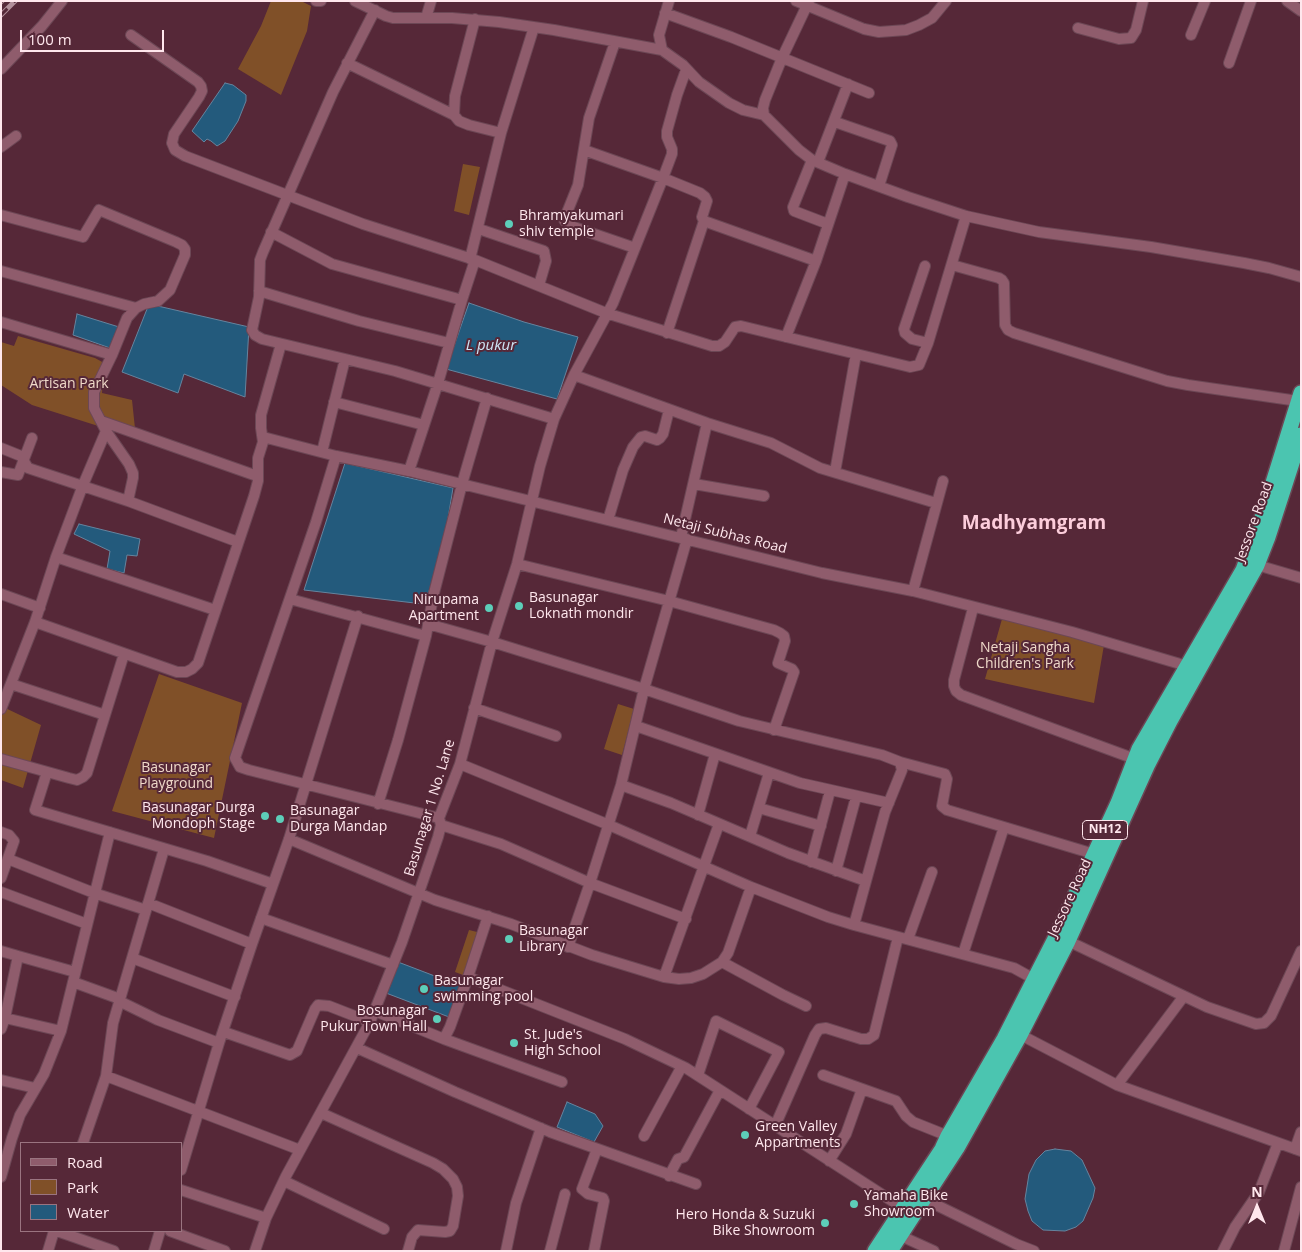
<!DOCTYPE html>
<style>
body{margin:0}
#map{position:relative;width:1302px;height:1252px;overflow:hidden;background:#562838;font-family:"Open Sans",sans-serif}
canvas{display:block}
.frame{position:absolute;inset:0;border:2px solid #ffe7ed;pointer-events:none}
.legend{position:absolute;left:20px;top:1142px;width:162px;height:90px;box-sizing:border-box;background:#562838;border:1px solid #9a7480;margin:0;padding:6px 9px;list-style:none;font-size:15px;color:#ffe7ed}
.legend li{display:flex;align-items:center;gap:10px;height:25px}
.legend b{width:25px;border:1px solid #9a7480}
.north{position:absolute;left:1232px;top:1182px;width:50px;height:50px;-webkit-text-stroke:4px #562838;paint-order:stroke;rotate:0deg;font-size:14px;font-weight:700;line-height:20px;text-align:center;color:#ffe7ed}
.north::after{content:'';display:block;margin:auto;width:18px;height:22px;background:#ffe7ed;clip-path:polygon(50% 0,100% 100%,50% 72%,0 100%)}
.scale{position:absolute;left:20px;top:30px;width:144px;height:22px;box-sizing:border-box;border:2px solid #ffe7ed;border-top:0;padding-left:6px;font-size:15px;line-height:18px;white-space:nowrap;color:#ffe7ed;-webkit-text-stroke:4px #562838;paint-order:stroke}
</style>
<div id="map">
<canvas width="1302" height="1252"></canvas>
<div class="frame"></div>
<ul class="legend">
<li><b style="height:6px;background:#8f5c6c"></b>Road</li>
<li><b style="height:14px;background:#805028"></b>Park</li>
<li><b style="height:14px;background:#235a7c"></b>Water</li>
</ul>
<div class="north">N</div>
<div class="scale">100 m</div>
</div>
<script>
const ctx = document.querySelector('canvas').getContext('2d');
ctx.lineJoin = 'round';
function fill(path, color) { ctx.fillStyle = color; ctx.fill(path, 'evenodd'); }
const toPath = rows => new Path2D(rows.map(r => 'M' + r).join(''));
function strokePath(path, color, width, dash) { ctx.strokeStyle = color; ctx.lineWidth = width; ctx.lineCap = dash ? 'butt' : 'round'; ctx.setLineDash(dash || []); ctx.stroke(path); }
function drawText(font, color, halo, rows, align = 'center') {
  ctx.font = font + ' "Open Sans",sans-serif'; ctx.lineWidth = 4; ctx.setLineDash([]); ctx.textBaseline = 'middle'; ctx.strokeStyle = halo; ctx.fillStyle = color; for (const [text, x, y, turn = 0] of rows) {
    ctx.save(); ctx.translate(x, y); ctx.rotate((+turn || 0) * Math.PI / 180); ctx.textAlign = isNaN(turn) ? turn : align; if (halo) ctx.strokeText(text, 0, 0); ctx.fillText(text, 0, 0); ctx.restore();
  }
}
fill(toPath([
 [271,1,301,1,311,6,307,31,281,95,238,69,261,26],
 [463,164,480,167,469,215,454,211],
 [18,336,95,358,104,363,102,393,132,400,136,438,32,405,1,385,1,342,14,346],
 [1002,619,1104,645,1094,703,985,679],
 [159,674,242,703,214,838,112,811],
 [618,704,634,709,622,755,604,749],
 [1,706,41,725,23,788,1,780],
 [469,930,481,933,463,975,455,972]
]), '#805028');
const water = toPath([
 [225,83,233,85,246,95,246,101,238,121,225,141,217,146,211,141,207,139,204,142,192,131,225,83],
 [469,303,524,322,578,337,557,399,446,369,469,303],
 [149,304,249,327,245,397,184,374,178,393,122,372,149,304],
 [77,314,119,327,113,349,73,335,77,314],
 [345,463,453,488,440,567,423,604,304,590,345,463],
 [79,524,140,539,137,556,127,555,124,573,107,569,110,551,74,534,79,524],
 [398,962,461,986,449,1017,386,993,398,962],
 [567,1102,595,1114,603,1126,594,1142,557,1127,567,1102],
 [1055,1149,1071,1151,1082,1160,1095,1188,1093,1198,1083,1221,1076,1227,1065,1231,1043,1230,1032,1221,1028,1211,1025,1199,1029,1174,1036,1160,1045,1151,1055,1149]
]);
fill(water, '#235a7c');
strokePath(water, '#65849e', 1);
const minor = toPath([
 [316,1,321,1],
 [355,1,386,16,393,18,452,18,499,22,554,30,662,50],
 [669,1,659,35,662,50,683,65,699,82,729,103,743,110,764,115],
 [796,1,864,29,879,32,906,30,919,25,932,18,946,1],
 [809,1,782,58,765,100,763,108,764,115,799,150,812,160,845,174,908,197,966,216,1039,232,1151,247,1244,263,1269,268,1301,277],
 [1287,1,1301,11],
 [375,10,333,92,263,252,260,260,259,297,252,330,255,335,262,339,395,371,554,419],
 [665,13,731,37,869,93],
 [426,18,431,1],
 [475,19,455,96,454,115,459,121,469,125,501,133],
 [1078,28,1119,39,1131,38,1136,30,1143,1],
 [131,35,198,82,201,86,202,91,199,97,174,134,172,143,175,150,185,156,363,224,475,260,606,313,712,346,719,346,725,342,735,327,741,326,910,367,919,365,928,343,966,216],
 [1191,35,1205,1],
 [615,42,589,118,578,185,564,220,567,224,571,226,635,248],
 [347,63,454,115],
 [1229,63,1251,1],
 [1,69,42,26,62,1],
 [835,122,890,141,892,145,879,186],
 [1,147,16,136],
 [584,150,663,178,700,193,705,197,707,201,702,217,704,221,816,261],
 [812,160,793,207,794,211,828,224],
 [818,162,848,84],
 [1,215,83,237,99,210,176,242,182,245,185,249,185,255,170,290,158,301,144,304,136,308,127,318,112,355,94,392,94,408,106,431,129,464,133,473,133,478,128,501],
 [479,229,544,251,546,261,539,285],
 [271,232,332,264,462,300,475,260],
 [470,259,501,133,534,27],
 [952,265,999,278,1002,280,1004,283,1005,325,1008,330,1014,333,1167,381,1188,385,1298,401],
 [925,266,904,329,905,333,912,339,928,343],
 [1,271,136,308],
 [259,291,359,321,449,343],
 [1,322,112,355],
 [667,333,704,221],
 [786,337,816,261,845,174],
 [574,375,707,423,771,443,820,468,936,503],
 [334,402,424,425],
 [101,421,257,476],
 [263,437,336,456,409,471,822,573,913,591,1072,632,1187,666],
 [1,448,21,456,28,468,128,501,238,542],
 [322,452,345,359],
 [336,456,316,522,235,758,240,767,249,770,439,818],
 [409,471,438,383,462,300],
 [1,472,18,475,32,438],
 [835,472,856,354],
 [694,484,764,496],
 [608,520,623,470,633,447,641,437,645,436,657,440,660,438,663,434,669,410],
 [681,537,707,423],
 [56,557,215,610],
 [517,564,669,601,774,630,780,633,784,636,785,641,778,663,792,669,794,672,774,730],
 [1257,565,1301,578],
 [913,591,943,481],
 [1,594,40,608],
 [290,599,426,636],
 [973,608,954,680,954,686,956,691,961,695,1135,759],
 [35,622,177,672,186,672,192,669,198,663,254,496,258,481,258,458,263,442,261,428,261,415,281,344],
 [428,624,492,642,644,689,739,721,882,755,900,762,902,770,885,812,854,925],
 [11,684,105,715],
 [474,708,556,736],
 [1,709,35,622,56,557,83,485,106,431],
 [636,726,800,783,889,803],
 [1,759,69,778,77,780,83,777,87,773,124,654],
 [900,762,945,774,947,779,942,806,947,810,1094,854],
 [460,764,609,825,751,887,828,917,854,925,1014,968,1034,979],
 [47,772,35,810,207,861,273,884],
 [621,785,671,803,788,853,866,881],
 [378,804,398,740,426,636,433,597,462,484,487,398],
 [759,808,821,826],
 [698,815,715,754],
 [441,825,501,844,590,883,568,947],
 [1,832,9,835,14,841,1,878],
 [750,836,769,773],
 [289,839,435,900,511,924,592,955,664,977,719,824],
 [8,859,94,893,146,910],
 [811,862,830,791],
 [836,871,856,797],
 [1,892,87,924],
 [148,903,252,944],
 [261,918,393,965],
 [686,919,590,883,621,785,644,689,687,539],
 [908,939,932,872],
 [1068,941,1207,1007,1256,1024,1264,1023,1271,1016,1301,951],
 [1,951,18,956,5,1018,61,1031],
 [963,954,1004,827],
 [18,956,75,972],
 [132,958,235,997],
 [722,962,783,995,806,1006],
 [468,977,625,1039,686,1068,903,1208],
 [664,977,679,979,691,978,703,974,722,962,728,953,751,887],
 [73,982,120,999],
 [119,1001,158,1020,219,1043],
 [375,1011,444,1039,562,1082],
 [1,1029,5,1018],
 [224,1032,290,1055,297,1051,315,1009,318,1005,329,1006,370,1022],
 [1017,1033,1117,1085,1301,1151],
 [444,1039,450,1027,468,977,488,916],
 [357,1048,455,1092,550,1132,696,1184],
 [698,1075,716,1021,779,1052,749,1109],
 [823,1075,896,1101,906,1116,913,1122,948,1136],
 [106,1076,300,1150],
 [1,1080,35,1088],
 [1117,1085,1184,996],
 [321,1113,433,1163,443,1169,453,1179,457,1187,458,1196,453,1226,450,1231,445,1232,418,1230,412,1237,408,1251],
 [775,1126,815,1035,819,1029,826,1028,861,1039,868,1039,874,1035,898,937],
 [644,1136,682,1066],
 [83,1143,106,1076,113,1023,164,849],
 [1295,1149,1301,1132],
 [829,1161,846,1134,862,1089],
 [181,1170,219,1043,252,944,289,839,358,616],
 [669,1176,678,1159,684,1157,720,1090],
 [1,1177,12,1138,20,1115,44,1074,61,1031,110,832],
 [284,1181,384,1229],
 [181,1190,266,1218],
 [924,1199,1016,1244,1034,1251],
 [57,1231,114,1251],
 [170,1231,225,1251],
 [901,1236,934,1251],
 [48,1251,54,1231],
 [154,1251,160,1231],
 [255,1251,266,1218,286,1176,370,1022,402,942,438,837,441,825,439,818,460,764,492,642,517,564,540,466,554,419,574,375,613,303,663,178,672,154,672,149,667,137,667,131,677,95,686,70],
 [506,1251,516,1203,541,1128],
 [550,1251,565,1194],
 [594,1251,604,1201,603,1198,588,1194,582,1189,597,1149],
 [1223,1251,1235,1227,1259,1192,1278,1143],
 [1284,1251,1301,1187]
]);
const highway = toPath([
 [875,1251,942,1149,948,1136,1004,1039,1057,935,1118,803,1139,749,1243,570,1263,515,1301,393],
 [890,1251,957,1148,1020,1035,1068,941,1148,764,1170,721,1257,565,1268,537,1301,435]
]);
strokePath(minor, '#6c4755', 12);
strokePath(highway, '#6c4755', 18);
strokePath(minor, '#8f5c6c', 10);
strokePath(highway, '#4bc5b0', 15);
const rail = toPath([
 [1,2,2,1],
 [1,15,15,1]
]);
strokePath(rail, '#b28f9a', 5);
strokePath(rail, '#562838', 3, [9]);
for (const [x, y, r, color] of [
 [509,224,5,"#5dceb9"],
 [519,606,5,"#5dceb9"],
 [489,608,5,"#5dceb9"],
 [265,816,5,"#5dceb9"],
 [280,819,5,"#5dceb9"],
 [509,939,5,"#5dceb9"],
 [424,989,5,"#5dceb9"],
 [437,1019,5,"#5dceb9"],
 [514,1043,5,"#5dceb9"],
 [745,1135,5,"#5dceb9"],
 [854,1204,5,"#5dceb9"],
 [825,1223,5,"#5dceb9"]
]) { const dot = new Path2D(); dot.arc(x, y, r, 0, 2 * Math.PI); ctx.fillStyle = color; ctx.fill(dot); strokePath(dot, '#562838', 2); }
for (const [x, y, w] of [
 [1105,830,45]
]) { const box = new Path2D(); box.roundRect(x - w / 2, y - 9.5, w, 19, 4); ctx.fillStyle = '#562838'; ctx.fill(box); strokePath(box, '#ffe7ed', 1); }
drawText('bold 12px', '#ffe7ed', null, [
 ["NH12",1105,830]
]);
drawText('14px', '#ffe7ed', '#562838', [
 ["Bhramyakumari",519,216],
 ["shiv temple",519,232],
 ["Basunagar",529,598],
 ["Loknath mondir",529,614],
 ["Nirupama",479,600,"right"],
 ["Apartment",479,616,"right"],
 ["Basunagar Durga",255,808,"right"],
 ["Mondoph Stage",255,824,"right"],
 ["Basunagar",290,811],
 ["Durga Mandap",290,827],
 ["Basunagar",519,931],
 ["Library",519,947],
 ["Basunagar",434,981],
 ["swimming pool",434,997],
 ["Bosunagar",427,1011,"right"],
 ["Pukur Town Hall",427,1027,"right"],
 ["St. Jude's",524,1035],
 ["High School",524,1051],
 ["Green Valley",755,1127],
 ["Appartments",755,1143],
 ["Yamaha Bike",864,1196],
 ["Showroom",864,1212],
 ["Hero Honda & Suzuki",815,1215,"right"],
 ["Bike Showroom",815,1231,"right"]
], 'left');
drawText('14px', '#efd9c9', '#562838', [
 ["Artisan Park",69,384],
 ["Netaji Sangha",1025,648],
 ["Children's Park",1025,664],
 ["Basunagar",176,768],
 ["Playground",176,784]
]);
drawText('14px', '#ffe7ed', '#562838', [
 ["Jessore Road",1254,522,-70],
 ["Netaji Subhas Road",725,534,14],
 ["Basunagar 1 No. Lane",430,808,-73],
 ["Jessore Road",1070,898,-65]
]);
drawText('italic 15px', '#cee5f5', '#562838', [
 ["L pukur",491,346]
]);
drawText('bold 19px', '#fccddb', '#562838', [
 ["Madhyamgram",1034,524]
]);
</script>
